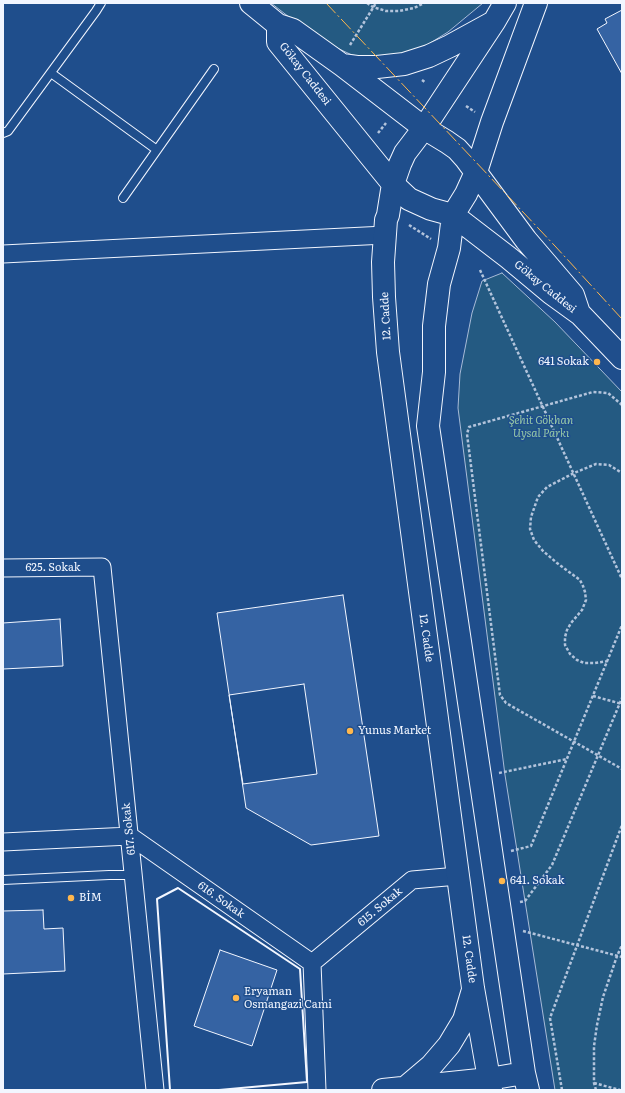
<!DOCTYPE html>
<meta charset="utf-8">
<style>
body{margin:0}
#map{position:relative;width:625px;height:1093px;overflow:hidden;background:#1f4e8c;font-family:Literata,serif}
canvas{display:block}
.frame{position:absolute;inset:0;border:4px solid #f2f6ff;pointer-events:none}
</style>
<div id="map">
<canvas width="625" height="1093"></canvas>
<div class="frame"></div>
</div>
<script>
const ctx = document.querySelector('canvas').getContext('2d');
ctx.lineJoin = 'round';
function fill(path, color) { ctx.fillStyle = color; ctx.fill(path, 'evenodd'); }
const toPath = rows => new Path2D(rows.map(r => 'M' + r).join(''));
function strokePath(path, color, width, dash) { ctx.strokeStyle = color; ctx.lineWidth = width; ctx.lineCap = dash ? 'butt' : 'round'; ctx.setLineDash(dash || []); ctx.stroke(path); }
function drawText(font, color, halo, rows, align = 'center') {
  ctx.font = font + ' Literata,serif'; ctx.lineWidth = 3; ctx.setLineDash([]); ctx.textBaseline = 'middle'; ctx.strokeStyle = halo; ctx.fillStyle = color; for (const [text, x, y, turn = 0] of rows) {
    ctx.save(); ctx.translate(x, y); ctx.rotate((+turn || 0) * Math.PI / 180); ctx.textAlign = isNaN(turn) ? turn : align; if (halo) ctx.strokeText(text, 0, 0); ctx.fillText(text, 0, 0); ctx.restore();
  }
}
const green = toPath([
 [271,3,483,3,448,32,414,53,384,60,352,55,316,38,271,3],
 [502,273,555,322,622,392,622,1090,555,1090,505,775,458,408,460,374,472,313,482,281,502,273]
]);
fill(green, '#245a82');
strokePath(green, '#a8bbd7', 1);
const building = toPath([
 [622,10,622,74,597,29,607,23,605,19,622,10],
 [343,595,379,836,311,845,246,808,217,613,343,595],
 [60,619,63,666,3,669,3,623,60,619],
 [304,684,317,774,243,784,229,695,304,684],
 [43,910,44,929,63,928,65,971,3,974,3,911,43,910],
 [220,950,277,970,252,1046,194,1026,220,950]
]);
fill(building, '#3563a3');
strokePath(building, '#f2f6ff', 1);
const lane = toPath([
 [51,73,157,150],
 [3,133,8,131,96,11,101,3],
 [123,198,214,69],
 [3,880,109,875,134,875]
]);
const street = toPath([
 [3,254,385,235],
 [3,568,102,567,155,1090],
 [3,842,130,836,312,963,317,1090],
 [312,963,412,880,458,876]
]);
const secondary = toPath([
 [251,3,278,25,293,30,342,65,424,128,447,142,457,149,466,159,526,240,573,295,578,310],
 [278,25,278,42,393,184,409,199,431,209,453,215,509,258,551,293,580,314,622,358],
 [342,65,357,67,377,67,404,64,429,56,450,46,492,23],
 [405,1088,431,1066,449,1045,464,1020,472,993],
 [383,1090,489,1079,524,1073],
 [491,1090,473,988,388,352,384,297,383,262,386,220,388,215,393,184,400,164,405,153,424,128,494,22,505,3],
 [528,1090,524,1073,428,426,434,372,434,326,439,284,449,248,453,215,466,194,476,172,492,122,536,3]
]);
strokePath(lane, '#f2f6ff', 10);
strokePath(street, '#f2f6ff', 19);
strokePath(secondary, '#f2f6ff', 24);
strokePath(toPath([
 [367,3,373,7,386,11,399,11,414,8,424,3],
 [350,45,376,3],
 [422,80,426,83],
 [466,106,475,112],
 [378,133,386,123],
 [409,225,431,239],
 [480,270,622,579],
 [622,405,608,393,593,392,469,427,467,434,500,695,506,703,622,769],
 [608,661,595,663,584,663,577,660,570,654,565,645,565,637,567,630,571,623,582,610,586,600,585,592,583,586,580,580,557,563,543,551,534,540,530,529,531,517,538,497,547,487,574,473,596,464,609,465,622,473],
 [593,696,622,704],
 [499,773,567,759],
 [511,851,531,846,622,625],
 [520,902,525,901,552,865,622,698],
 [523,931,622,957],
 [594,1083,620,1090],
 [562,1090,550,1018,622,825],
 [596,1090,594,1083,594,1046,597,1025,603,997,617,956,622,945]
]), '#b3c4dc', 2.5, [3, 2]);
strokePath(lane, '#1f4e8c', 8);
strokePath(street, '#1f4e8c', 17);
strokePath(secondary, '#1f4e8c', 22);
strokePath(toPath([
 [170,1090,157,899,178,888,300,969,307,1082,219,1090]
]), '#f2f6ff', 2);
strokePath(toPath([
 [326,3,555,246,622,319]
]), '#ffb74d', 1, [14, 3, 2, 3]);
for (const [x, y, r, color] of [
 [597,362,4,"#ffb74d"],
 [350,731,4,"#ffb74d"],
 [502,881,4,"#ffb74d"],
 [71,898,4,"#ffb74d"],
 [236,998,4,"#ffb74d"]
]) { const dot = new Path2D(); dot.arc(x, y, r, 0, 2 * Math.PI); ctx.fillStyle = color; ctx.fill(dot); strokePath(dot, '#1f4e8c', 1.5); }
drawText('11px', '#f2f6ff', '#1f4e8c', [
 ["Gökay Caddesi",305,74,52],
 ["Gökay Caddesi",545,287,39],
 ["12. Cadde",386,316,-93],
 ["625. Sokak",53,568],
 ["12. Cadde",426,638,82],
 ["617. Sokak",129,829,-96],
 ["616. Sokak",221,900,35],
 ["615. Sokak",380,907,-40],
 ["12. Cadde",469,959,82]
]);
drawText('11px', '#f2f6ff', '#1f4e8c', [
 ["641 Sokak",589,362,"right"],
 ["Yunus Market",358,731],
 ["641. Sokak",510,881],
 ["BİM",79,898],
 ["Eryaman",244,992],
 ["Osmangazi Cami",244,1005]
], 'left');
drawText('italic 11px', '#97c8a6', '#1f4e8c', [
 ["Şehit Gökhan",541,421],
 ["Uysal Parkı",541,434]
]);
</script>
